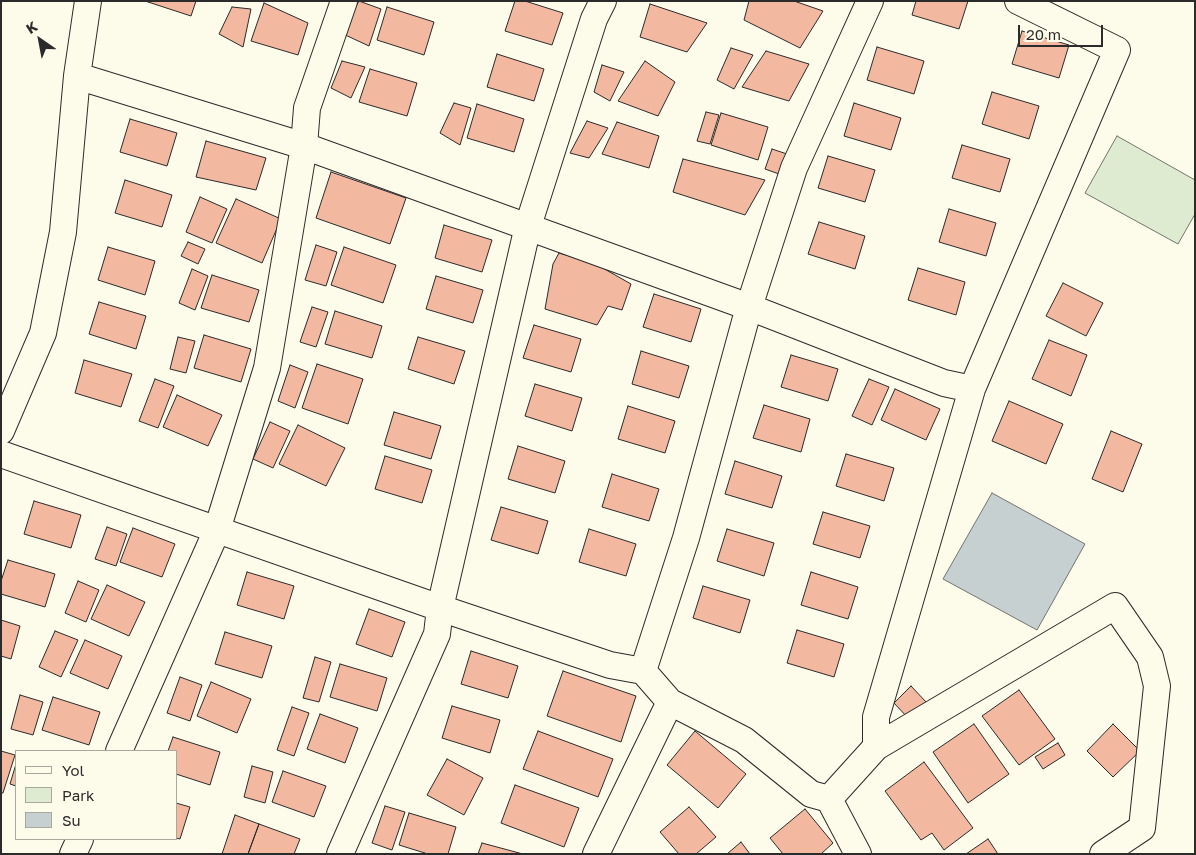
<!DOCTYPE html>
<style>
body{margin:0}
#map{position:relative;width:1196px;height:855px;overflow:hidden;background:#fdfbea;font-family:"Golos Text",sans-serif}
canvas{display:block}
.frame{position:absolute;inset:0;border:2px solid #2b2b2b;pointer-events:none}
.legend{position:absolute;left:15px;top:750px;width:162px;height:90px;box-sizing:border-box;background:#fdfbea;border:1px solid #a9a89e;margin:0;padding:6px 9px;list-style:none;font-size:15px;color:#2b2b2b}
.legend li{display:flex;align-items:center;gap:10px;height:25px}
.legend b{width:25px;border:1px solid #a9a89e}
.north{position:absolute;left:15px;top:15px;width:50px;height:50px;-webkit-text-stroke:4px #fdfbea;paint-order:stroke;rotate:327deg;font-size:14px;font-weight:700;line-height:20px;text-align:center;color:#2b2b2b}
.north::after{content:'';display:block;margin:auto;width:18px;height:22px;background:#2b2b2b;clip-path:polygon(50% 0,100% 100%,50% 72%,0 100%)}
.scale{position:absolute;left:1018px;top:25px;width:85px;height:22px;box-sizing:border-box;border:2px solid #2b2b2b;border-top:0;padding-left:6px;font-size:15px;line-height:18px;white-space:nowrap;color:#2b2b2b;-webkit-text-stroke:4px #fdfbea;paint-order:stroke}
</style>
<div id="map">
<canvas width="1196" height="855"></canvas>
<div class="frame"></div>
<ul class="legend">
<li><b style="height:6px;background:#fdfbea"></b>Yol</li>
<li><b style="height:14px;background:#deebd1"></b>Park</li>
<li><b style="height:14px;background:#c7d0d0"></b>Su</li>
</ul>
<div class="north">K</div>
<div class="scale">20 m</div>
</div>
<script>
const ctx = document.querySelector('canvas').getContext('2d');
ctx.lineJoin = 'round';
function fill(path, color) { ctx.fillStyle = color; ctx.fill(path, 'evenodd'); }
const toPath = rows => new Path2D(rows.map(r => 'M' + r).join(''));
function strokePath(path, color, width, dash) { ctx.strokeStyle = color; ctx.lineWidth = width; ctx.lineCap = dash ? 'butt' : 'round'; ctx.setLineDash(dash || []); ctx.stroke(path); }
const green = toPath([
 [1117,136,1195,180,1195,214,1178,244,1085,193,1117,136]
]);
fill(green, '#deebd1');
strokePath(green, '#74746e', 1);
const water = toPath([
 [992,493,1085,544,1037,630,943,579,992,493]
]);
fill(water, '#c7d0d0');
strokePath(water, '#74746e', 1);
const building = toPath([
 [145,1,196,1,191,16,145,1],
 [359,1,381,9,369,46,341,33,359,1],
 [515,1,525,1,563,13,552,45,505,31,515,1],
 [749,1,794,1,823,11,800,48,744,20,749,1],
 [916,1,968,1,959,29,912,15,916,1],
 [264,3,308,23,298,55,251,41,264,3],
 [650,4,707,23,687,52,640,37,650,4],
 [232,7,251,9,243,47,219,34,232,7],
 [387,7,434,22,424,55,377,40,387,7],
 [1022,31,1069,45,1059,78,1012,64,1022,31],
 [877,47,924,61,914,94,867,80,877,47],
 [731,48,753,55,734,89,717,80,731,48],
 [766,51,809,64,789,101,742,87,766,51],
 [497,54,544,69,534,101,487,87,497,54],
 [342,61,365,67,351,98,331,88,342,61],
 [645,61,675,82,658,116,618,101,645,61],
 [602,65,624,72,610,101,594,92,602,65],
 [370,69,417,83,407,116,359,102,370,69],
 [992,92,1039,106,1029,139,982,124,992,92],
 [454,103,471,108,460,145,440,133,454,103],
 [854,103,901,118,891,150,844,136,854,103],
 [477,104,524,119,514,152,467,138,477,104],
 [706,112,719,115,710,144,697,141,706,112],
 [721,113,768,127,758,160,711,145,721,113],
 [130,119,177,133,167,166,120,152,130,119],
 [587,121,608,128,589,158,570,153,587,121],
 [617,122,659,136,649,168,602,154,617,122],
 [206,141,266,158,256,190,196,177,206,141],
 [962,145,1010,159,1000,192,952,178,962,145],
 [772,149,787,154,779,174,765,169,772,149],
 [828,156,875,170,865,202,818,188,828,156],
 [683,159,765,180,745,215,673,192,683,159],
 [331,172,406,198,390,244,316,218,331,172],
 [125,180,172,195,162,227,115,213,125,180],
 [200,197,227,209,212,243,186,232,200,197],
 [236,199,281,219,262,263,216,243,236,199],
 [949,209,996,223,986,256,939,242,949,209],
 [819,222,865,236,855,269,808,254,819,222],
 [444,225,492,240,482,272,435,258,444,225],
 [188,242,205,249,198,264,181,256,188,242],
 [316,245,337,252,326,286,305,280,316,245],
 [108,247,155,261,145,295,98,280,108,247],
 [344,247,396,265,383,303,331,285,344,247],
 [559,253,594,263,631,284,622,310,608,306,597,325,545,309,553,264,559,253],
 [918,268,965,282,956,315,908,300,918,268],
 [192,269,208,276,195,310,179,303,192,269],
 [212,275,259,290,249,322,201,308,212,275],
 [436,276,483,290,473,323,426,309,436,276],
 [1063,283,1103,303,1086,336,1046,316,1063,283],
 [654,294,701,309,691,342,643,327,654,294],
 [99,302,146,316,136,349,89,334,99,302],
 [312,307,328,312,316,347,300,342,312,307],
 [335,311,382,326,372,358,325,344,335,311],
 [534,325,581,339,571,372,523,358,534,325],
 [204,335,251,349,241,382,194,368,204,335],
 [178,337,195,341,186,373,170,369,178,337],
 [418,337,465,351,454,384,408,369,418,337],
 [1049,340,1087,355,1071,396,1032,379,1049,340],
 [641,351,689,366,679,398,632,384,641,351],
 [791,355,838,369,828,401,781,387,791,355],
 [84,360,132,374,121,407,75,393,84,360],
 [317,364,363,379,348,424,302,408,317,364],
 [290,365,308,372,295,408,278,401,290,365],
 [155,379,174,386,158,428,139,421,155,379],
 [869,379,889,387,872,425,852,416,869,379],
 [535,384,582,398,572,431,525,416,535,384],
 [895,389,940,409,926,440,881,420,895,389],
 [177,395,222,415,208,446,163,427,177,395],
 [1009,401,1063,424,1046,464,992,441,1009,401],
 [764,405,810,419,801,452,753,438,764,405],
 [628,406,675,421,665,453,618,439,628,406],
 [394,412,441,426,431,459,384,445,394,412],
 [270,422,290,431,273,468,253,459,270,422],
 [298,425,345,448,326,486,279,464,298,425],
 [1111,431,1142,444,1123,492,1092,479,1111,431],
 [518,446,565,461,555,493,508,479,518,446],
 [846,454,894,468,884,501,836,486,846,454],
 [385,456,432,470,422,503,375,489,385,456],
 [735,461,782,476,772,508,725,494,735,461],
 [612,474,659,489,649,521,602,507,612,474],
 [34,501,81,515,71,548,24,534,34,501],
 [501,507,548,521,538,554,491,540,501,507],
 [823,512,870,526,860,558,813,544,823,512],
 [107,527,127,534,116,566,95,559,107,527],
 [133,528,175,544,162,577,120,562,133,528],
 [589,529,636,544,626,576,579,562,589,529],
 [727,529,774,543,764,576,717,561,727,529],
 [8,560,55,574,45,607,1,594,1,581,8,560],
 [247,572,294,586,284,619,237,605,247,572],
 [811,572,858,587,848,619,801,605,811,572],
 [78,581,99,590,86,622,65,613,78,581],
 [107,585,145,602,129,636,91,619,107,585],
 [703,586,750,600,740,633,693,618,703,586],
 [369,609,405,622,392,657,356,644,369,609],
 [1,620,20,626,11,659,1,656,1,620],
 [797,630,844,644,834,677,787,663,797,630],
 [55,631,78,640,61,677,39,667,55,631],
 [225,632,272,646,262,678,215,664,225,632],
 [85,640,122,656,108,689,70,673,85,640],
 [471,651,518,666,508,698,461,684,471,651],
 [315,657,331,662,319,702,303,698,315,657],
 [340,664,387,678,377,711,330,697,340,664],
 [563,671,636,696,621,742,547,716,563,671],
 [180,677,202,685,190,721,167,713,180,677],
 [211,682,251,699,237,733,197,716,211,682],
 [911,686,926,702,908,718,894,703,911,686],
 [1019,690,1055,739,1019,765,982,716,1019,690],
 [20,695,43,702,33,735,11,729,20,695],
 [53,697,100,712,89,745,42,730,53,697],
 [452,706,500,720,490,753,442,738,452,706],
 [292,707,309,713,294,756,277,750,292,707],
 [320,714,358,728,345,763,307,749,320,714],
 [974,724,1009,774,968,803,933,752,974,724],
 [1113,724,1140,751,1113,777,1087,751,1113,724],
 [538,731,613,759,598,797,523,769,538,731],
 [695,731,746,774,718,808,667,765,695,731],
 [173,737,220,752,210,785,176,774,176,751,168,751,173,737],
 [1058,743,1065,755,1043,769,1035,757,1058,743],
 [1,751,15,755,3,793,1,793,1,751],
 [447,759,483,778,464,815,427,795,447,759],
 [924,762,973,828,944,850,932,833,921,840,885,791,924,762],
 [16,764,16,786,10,784,16,764],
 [252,766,273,772,265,803,244,797,252,766],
 [283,771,326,786,314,817,272,802,283,771],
 [515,785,579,808,564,847,501,823,515,785],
 [176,803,190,807,180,839,176,838,176,803],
 [385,806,405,812,392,850,372,843,385,806],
 [689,807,716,837,696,854,679,854,660,832,689,807],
 [805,809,833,843,821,854,783,854,770,838,805,809],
 [409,813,456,827,448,854,428,854,399,845,409,813],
 [235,815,259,824,248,854,222,854,235,815],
 [259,824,300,839,294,854,248,854,259,824],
 [988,839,998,854,966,854,988,839],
 [741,842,750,854,727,854,741,842],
 [482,843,523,854,478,854,482,843]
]);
fill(building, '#f2b8a0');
strokePath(building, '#2b2b2b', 1);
const street = toPath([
 [77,76,304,146,749,307,944,383,972,389],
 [1,431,43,333,63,232,77,76,88,1],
 [1,454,440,608,610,665,643,671,670,702,744,740,811,794,829,799,858,854],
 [643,671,686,538,749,307,794,168,870,1],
 [876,747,876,717,972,389,1117,50,1018,1],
 [119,751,217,530,267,368,304,146,307,108,344,1],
 [829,799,876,747,1115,606,1150,657,1157,686,1142,828,1103,854],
 [73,854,80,839],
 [340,854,437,634,440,608,528,226,594,19,603,1],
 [596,854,670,702]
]);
strokePath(street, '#2b2b2b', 28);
strokePath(street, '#fdfbea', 26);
</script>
